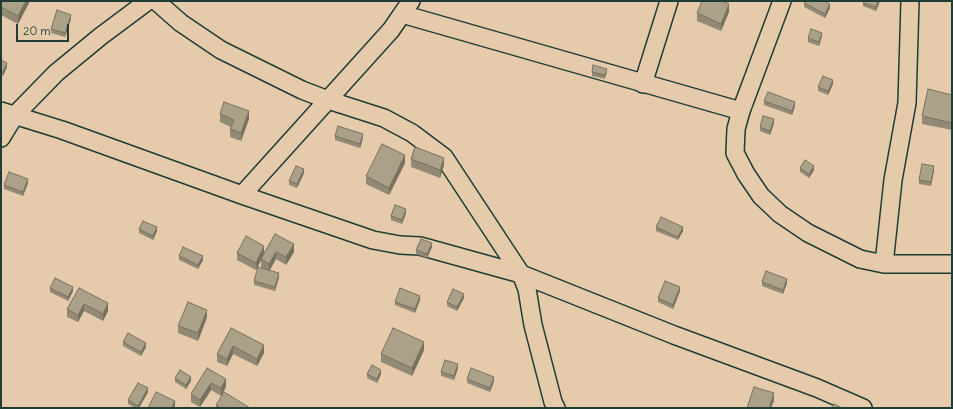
<!DOCTYPE html>
<style>
body{margin:0}
#map{position:relative;width:953px;height:409px;overflow:hidden;background:#e5cbac;font-family:Delius,sans-serif}
canvas{display:block}
.frame{position:absolute;inset:0;border:2px solid #1f3d34;pointer-events:none}
.scale{position:absolute;left:16px;top:24px;width:53px;height:18px;box-sizing:border-box;border:2px solid #1f3d34;border-top:0;padding-left:5px;font-size:12px;line-height:14px;white-space:nowrap;color:#1f3d34;-webkit-text-stroke:3px #e5cbac;paint-order:stroke}
</style>
<div id="map">
<canvas width="953" height="409"></canvas>
<div class="frame"></div>
<div class="scale">20 m</div>
</div>
<script>
const ctx = document.querySelector('canvas').getContext('2d');
ctx.lineJoin = 'round';
const toPath = rows => new Path2D(rows.map(r => 'M' + r).join(''));
function strokePath(path, color, width, dash) { ctx.strokeStyle = color; ctx.lineWidth = width; ctx.lineCap = dash ? 'butt' : 'round'; ctx.setLineDash(dash || []); ctx.stroke(path); }
function fill(path, color) { ctx.fillStyle = color; ctx.fill(path, 'evenodd'); }
const street = toPath([
 [156,1,181,23,221,50,302,90,328,100,384,118,412,133,444,157,521,274,527,289,533,325,553,402,556,408],
 [782,1,741,111,736,129,735,153,746,174,761,196,780,214,808,233,860,259,884,264,952,264],
 [402,14,741,111],
 [643,84,669,1],
 [1,111,62,130,242,195,373,240,400,245,420,246,521,274,674,335,817,388,863,408],
 [1,138,15,115,56,73,101,36,148,1],
 [242,195,391,30,411,1],
 [884,264,893,180,907,103,910,1]
]);
strokePath(street, '#1f3d34', 20);
strokePath(street, '#e5cbac', 17);
fill(toPath([
 [1,1,30,1,18,24,1,15],
 [880,1,876,11,863,6,863,3],
 [804,3,830,8,825,18,804,7],
 [729,12,721,31,697,21,697,13],
 [71,19,65,37,51,33,51,29],
 [822,36,819,46,808,42,808,38],
 [1,60,7,67,3,76,1,76],
 [592,72,607,72,605,79,592,76],
 [833,84,828,95,818,91,818,87],
 [952,95,952,130,922,124,922,116],
 [764,101,795,106,792,115,764,105],
 [220,114,249,119,241,141,230,137,230,129,231,127,220,122],
 [774,123,770,135,760,131,760,127],
 [335,136,363,138,360,148,335,140],
 [411,159,444,165,440,178,411,167],
 [405,163,389,195,366,184,366,176],
 [800,168,814,170,809,178,800,172],
 [934,170,931,186,919,184,919,180],
 [304,173,297,188,289,185,289,181],
 [28,183,23,196,4,189,4,185],
 [406,213,402,224,391,220,391,216],
 [656,227,683,231,678,240,656,231],
 [139,229,157,231,153,240,139,233],
 [275,234,294,252,286,265,276,259,270,270,279,277,275,291,254,285,254,281,264,269,261,267,261,260,256,270,237,260,237,253,264,253],
 [432,247,427,258,416,254,416,250],
 [179,256,203,260,198,269,179,260],
 [762,282,787,283,783,294,762,286],
 [50,288,73,291,68,301,50,292],
 [79,288,108,311,103,321,84,311,78,322,67,317,67,309],
 [680,291,673,309,658,302,658,298],
 [464,298,457,311,447,306,447,302],
 [420,300,415,313,395,305,395,302],
 [207,317,198,341,178,333,178,326],
 [231,328,264,353,257,366,233,354,227,366,217,362,217,354],
 [123,342,146,347,141,356,123,346],
 [424,350,412,376,381,362,381,354],
 [207,368,226,387,221,396,211,390,200,407,191,402,191,394],
 [458,368,454,380,441,376,441,372],
 [367,374,381,374,377,383,367,378],
 [175,378,191,381,186,389,175,382],
 [467,379,494,381,490,392,467,383],
 [148,392,139,408,135,408,128,404,128,400],
 [216,405,250,408,216,408]
]), '#938a76');
fill(toPath([
 [26,1,30,1,18,24,18,16],
 [878,1,880,1,876,11,876,7],
 [729,4,729,12,721,31,721,24],
 [830,4,830,8,825,18,825,14],
 [71,15,71,19,65,37,65,33],
 [822,33,822,36,819,46,819,42],
 [7,63,7,67,3,76,3,72],
 [833,80,833,84,828,95,828,91],
 [795,102,795,106,792,115,792,111],
 [249,111,249,119,241,141,241,133],
 [774,119,774,123,770,135,770,131],
 [363,134,363,138,360,148,360,144],
 [405,155,405,163,389,195,389,188],
 [444,158,444,165,440,178,440,170],
 [814,166,814,170,809,178,809,174],
 [934,166,934,170,931,186,931,182],
 [304,169,304,173,297,188,297,184],
 [28,179,28,183,23,196,23,192],
 [406,209,406,213,402,224,402,220],
 [157,227,157,231,153,240,153,236],
 [683,227,683,231,678,240,678,237],
 [432,243,432,247,427,258,427,254],
 [294,244,294,252,286,265,286,257],
 [264,246,264,254,256,270,256,263],
 [276,252,276,259,269,271,269,264],
 [203,256,203,260,198,269,198,265],
 [279,273,279,277,275,291,275,287],
 [787,279,787,283,783,294,783,290],
 [73,287,73,291,68,301,68,297],
 [680,287,680,291,673,309,673,305],
 [464,294,464,298,457,311,457,307],
 [420,296,420,300,415,313,415,309],
 [108,303,108,311,103,321,103,314],
 [84,304,84,311,78,322,78,315],
 [207,310,207,317,198,341,198,333],
 [424,342,424,350,412,376,412,368],
 [146,343,146,347,141,356,141,352],
 [264,345,264,353,257,366,257,359],
 [233,346,233,354,227,366,227,359],
 [458,364,458,368,454,380,454,376],
 [381,370,381,374,377,383,377,379],
 [191,377,191,381,186,389,186,385],
 [494,377,494,381,490,392,490,388],
 [226,379,226,387,221,396,221,388],
 [211,383,211,390,200,407,200,400],
 [148,388,148,392,139,408,138,408,138,406],
 [774,393,774,401,771,408,769,408],
 [175,401,175,408,171,408]
]), '#787160');
const building = toPath([
 [1,1,26,1,18,16,1,7,1,1],
 [702,1,722,1,729,4,721,24,697,13,702,1],
 [805,1,824,1,830,4,825,14,804,3,805,1],
 [864,1,878,1,876,7,863,3,864,1],
 [57,10,71,15,65,33,51,29,57,10],
 [811,29,822,33,819,42,808,38,811,29],
 [1,60,7,63,3,72,1,72,1,60],
 [593,65,607,69,605,75,592,72,593,65],
 [823,76,833,80,828,91,818,87,823,76],
 [928,89,952,95,952,123,922,116,928,89],
 [768,92,795,102,792,111,764,101,768,92],
 [224,102,249,111,241,133,230,129,234,120,220,114,224,102],
 [763,116,774,119,770,131,760,127,763,116],
 [338,126,363,134,360,144,335,136,338,126],
 [382,144,405,155,389,188,366,176,382,144],
 [415,147,444,158,440,170,411,159,415,147],
 [805,160,814,166,809,174,800,168,805,160],
 [922,164,934,166,931,182,919,180,922,164],
 [296,166,304,169,297,184,289,181,296,166],
 [9,172,28,179,23,192,4,185,9,172],
 [395,205,406,209,402,220,391,216,395,205],
 [661,217,683,227,678,237,656,227,661,217],
 [143,221,157,227,153,236,139,229,143,221],
 [275,234,294,244,286,257,276,252,269,264,261,259,275,234],
 [246,236,264,246,256,263,237,253,246,236],
 [421,239,432,243,427,254,416,250,421,239],
 [183,247,203,256,198,265,179,256,183,247],
 [258,267,279,273,275,287,254,281,258,267],
 [766,271,787,279,783,290,762,282,766,271],
 [55,278,73,287,68,297,50,288,55,278],
 [665,281,680,287,673,305,658,298,665,281],
 [79,288,108,303,103,314,84,304,78,315,67,309,79,288],
 [400,288,420,296,415,309,395,302,400,288],
 [453,289,464,294,457,307,447,302,453,289],
 [188,302,207,310,198,333,178,326,188,302],
 [231,328,264,345,257,359,233,346,227,359,217,354,231,328],
 [393,328,424,342,412,368,381,354,393,328],
 [128,333,146,343,141,352,123,342,128,333],
 [445,360,458,364,454,376,441,372,445,360],
 [372,365,381,370,377,379,367,374,372,365],
 [207,368,226,379,221,388,211,383,200,400,191,394,207,368],
 [471,368,494,377,490,388,467,379,471,368],
 [180,370,191,377,186,385,175,378,180,370],
 [138,383,148,388,138,406,128,400,138,383],
 [754,387,774,393,769,408,747,408,754,387],
 [156,392,175,401,171,408,148,408,156,392],
 [224,392,250,408,221,408,216,405,224,392],
 [834,404,842,408,831,408,834,404]
]);
fill(building, '#aba189');
strokePath(building, '#787160', 1);
</script>
